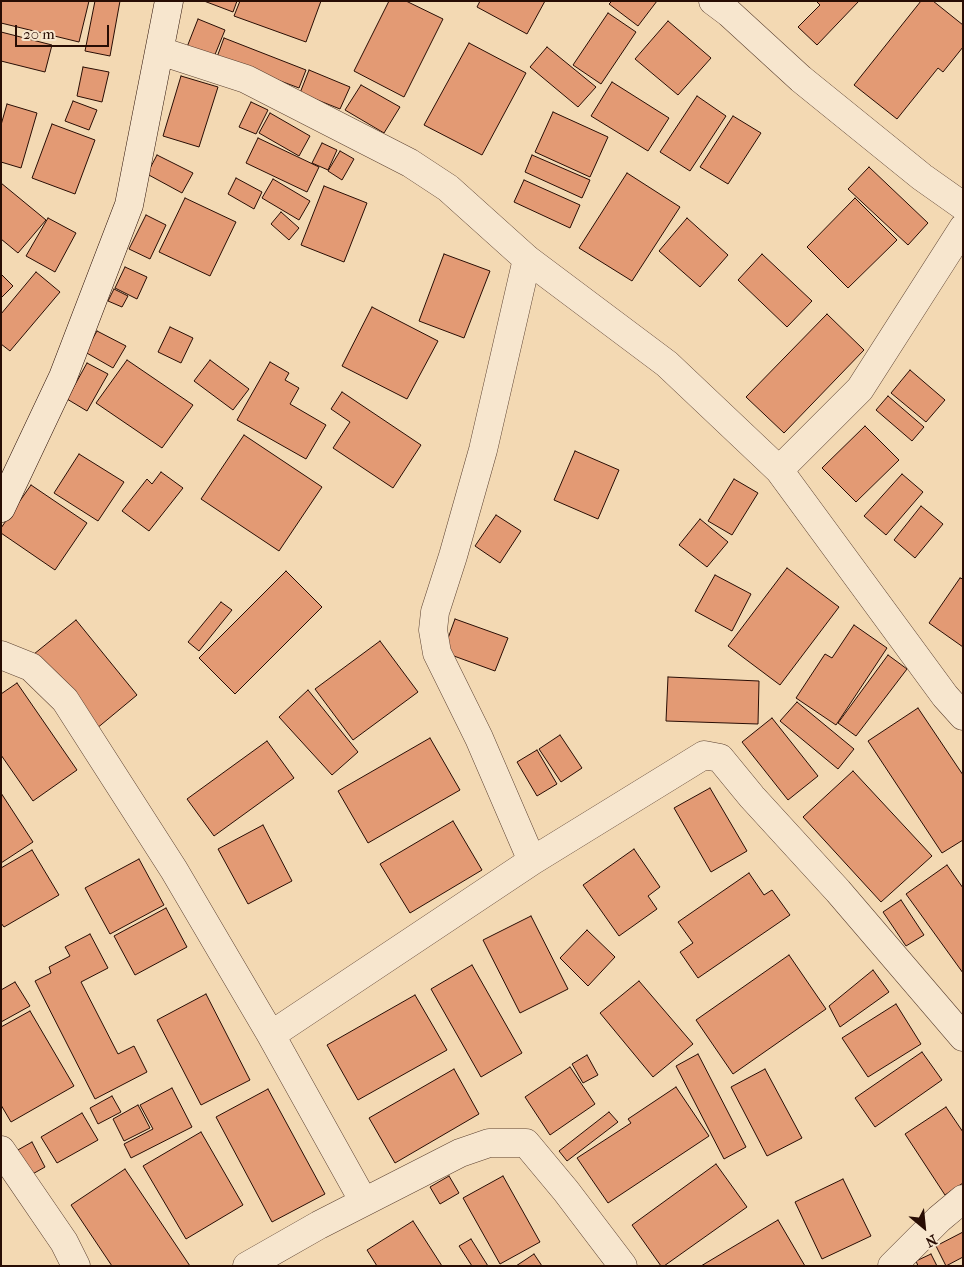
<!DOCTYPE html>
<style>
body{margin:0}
#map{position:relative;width:964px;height:1267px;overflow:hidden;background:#f3d9b3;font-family:"IM FELL French Canon",serif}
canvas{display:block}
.frame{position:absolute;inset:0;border:2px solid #280d04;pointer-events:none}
.north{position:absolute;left:899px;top:1202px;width:50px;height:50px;-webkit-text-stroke:4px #f7e6ce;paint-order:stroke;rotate:152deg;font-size:14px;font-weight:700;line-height:20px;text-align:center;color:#280d04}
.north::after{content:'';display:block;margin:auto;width:18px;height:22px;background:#280d04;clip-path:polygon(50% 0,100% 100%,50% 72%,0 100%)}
.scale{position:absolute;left:15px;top:25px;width:94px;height:22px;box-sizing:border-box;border:2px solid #280d04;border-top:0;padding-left:6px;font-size:15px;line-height:18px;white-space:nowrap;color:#280d04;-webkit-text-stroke:4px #f7e6ce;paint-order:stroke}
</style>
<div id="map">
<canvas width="964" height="1267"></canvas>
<div class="frame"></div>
<div class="north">N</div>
<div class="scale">20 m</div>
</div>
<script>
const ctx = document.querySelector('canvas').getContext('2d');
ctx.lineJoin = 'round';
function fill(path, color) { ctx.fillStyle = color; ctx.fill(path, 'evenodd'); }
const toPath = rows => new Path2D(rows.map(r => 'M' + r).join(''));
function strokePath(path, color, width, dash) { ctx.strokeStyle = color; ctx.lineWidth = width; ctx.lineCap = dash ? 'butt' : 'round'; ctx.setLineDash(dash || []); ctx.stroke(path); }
const building = toPath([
 [1,1,89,1,79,42,1,23,1,1],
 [95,1,120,1,110,56,85,51,95,1],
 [204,1,237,1,233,12,204,1],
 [240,1,321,1,306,42,234,16,240,1],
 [389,1,406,1,443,19,404,97,354,71,389,1],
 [480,1,545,1,527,34,477,7,480,1],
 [612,1,657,1,638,26,609,4,612,1],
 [816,1,859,1,817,45,798,27,820,5,816,1],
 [921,1,933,1,963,25,963,47,943,72,938,68,897,119,854,85,921,1],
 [608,13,636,32,601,84,573,65,608,13],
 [198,19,225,30,214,57,187,47,198,19],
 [668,21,711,58,678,95,635,59,668,21],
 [1,32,52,45,45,72,1,61,1,32],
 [224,38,306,70,299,88,217,57,224,38],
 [469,43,526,73,482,155,424,125,469,43],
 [547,47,596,87,578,107,530,67,547,47],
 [83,67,109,72,102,102,77,96,83,67],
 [309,70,350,87,340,109,300,93,309,70],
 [181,76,218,87,199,147,163,136,181,76],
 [612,82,669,118,648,151,591,116,612,82],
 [361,85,400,107,384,133,345,110,361,85],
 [697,96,726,116,690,171,660,152,697,96],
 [73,101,97,110,89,130,65,121,73,101],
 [251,102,268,110,256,134,239,127,251,102],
 [7,104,37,113,21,168,1,162,1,125,7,104],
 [553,112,608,137,590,177,535,152,553,112],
 [270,113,310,136,299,156,259,133,270,113],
 [733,116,761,133,728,184,700,167,733,116],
 [52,124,95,140,75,194,32,178,52,124],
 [258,138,319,167,307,192,246,163,258,138],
 [322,143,337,150,328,170,312,163,322,143],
 [340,151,354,159,342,180,328,171,340,151],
 [157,155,193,173,182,193,147,174,157,155],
 [532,155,590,180,582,198,525,172,532,155],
 [869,167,928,223,908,245,848,189,869,167],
 [627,173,680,207,632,281,579,248,627,173],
 [236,178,262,192,254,209,228,194,236,178],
 [273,179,310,201,299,220,262,198,273,179],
 [524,180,580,205,570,228,514,202,524,180],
 [1,183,46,220,18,253,1,239,1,183],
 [324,186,367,203,344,262,301,245,324,186],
 [185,198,236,222,210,276,159,252,185,198],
 [855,198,897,240,848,288,807,247,855,198],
 [281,212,299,228,289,240,271,224,281,212],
 [146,215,166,225,150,259,129,249,146,215],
 [48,218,76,233,55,272,26,256,48,218],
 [687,218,728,255,700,287,659,251,687,218],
 [444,254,490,271,464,338,419,321,444,254],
 [762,254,812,301,787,327,738,280,762,254],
 [125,267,147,277,137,299,115,288,125,267],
 [36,272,60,292,10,351,1,344,1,314,36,272],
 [1,274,13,286,1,298,1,274],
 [114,289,128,296,122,307,108,301,114,289],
 [372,307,438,341,407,399,342,366,372,307],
 [827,314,864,350,784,433,746,397,827,314],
 [170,327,193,338,181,363,158,352,170,327],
 [97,331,126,346,113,368,85,352,97,331],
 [127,360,193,405,162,448,96,403,127,360],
 [210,360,249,389,233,410,194,381,210,360],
 [270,362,289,373,285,380,299,388,290,404,326,425,306,459,237,420,270,362],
 [87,363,108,374,87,411,67,399,87,363],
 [910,370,945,400,926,422,891,393,910,370],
 [342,392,421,445,393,488,333,448,350,422,331,409,342,392],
 [888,396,924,427,912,441,876,410,888,396],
 [865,426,899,460,856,502,822,468,865,426],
 [244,435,322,487,279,551,201,499,244,435],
 [575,451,619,470,598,519,554,500,575,451],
 [79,454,124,482,98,521,54,493,79,454],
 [161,472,183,488,149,531,122,511,147,479,152,484,161,472],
 [902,474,923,492,886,535,864,516,902,474],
 [734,479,758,493,732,535,708,521,734,479],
 [31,485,87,523,55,570,1,533,1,528,31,485],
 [921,506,943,524,915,558,894,540,921,506],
 [496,515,521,531,500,563,475,546,496,515],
 [700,519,728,542,707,567,679,545,700,519],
 [787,568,839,607,780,685,728,646,787,568],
 [286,571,322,607,235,694,199,658,286,571],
 [715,575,751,594,732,631,695,611,715,575],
 [960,578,963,579,963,647,929,623,960,578],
 [221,602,232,610,199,651,188,642,221,602],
 [455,619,508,638,495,671,443,652,455,619],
 [76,620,137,695,96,729,34,654,76,620],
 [854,625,887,648,836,725,796,698,825,654,832,658,854,625],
 [380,641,418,692,353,740,315,689,380,641],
 [888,655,907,669,856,736,838,723,888,655],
 [668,677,759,681,758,724,666,721,668,677],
 [17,683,77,770,33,801,1,755,1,694,17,683],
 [308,690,358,752,332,775,279,717,308,690],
 [797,702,854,749,838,769,780,721,797,702],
 [918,708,963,775,963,840,942,853,868,741,918,708],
 [772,718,818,776,788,800,742,742,772,718],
 [560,735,582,768,561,782,539,749,560,735],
 [430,738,460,790,368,843,338,791,430,738],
 [267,741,294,778,214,836,187,799,267,741],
 [537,750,557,784,537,796,517,762,537,750],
 [853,771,932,856,881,902,803,817,853,771],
 [710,788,747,851,711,872,674,808,710,788],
 [1,793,33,842,1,863,1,793],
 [453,821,482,870,410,913,380,864,453,821],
 [263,825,292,881,248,904,218,849,263,825],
 [634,849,660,887,648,896,657,909,619,936,583,885,634,849],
 [32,850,59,895,4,927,1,923,1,868,32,850],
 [139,859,164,905,110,934,85,888,139,859],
 [947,865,963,888,963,973,906,894,947,865],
 [749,873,764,895,772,890,790,915,698,978,680,952,693,943,678,922,749,873],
 [901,900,924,935,906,946,883,912,901,900],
 [166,908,187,947,135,975,114,936,166,908],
 [531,916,568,989,520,1013,483,940,531,916],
 [587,930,615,957,588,986,560,958,587,930],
 [90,934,108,968,81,982,118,1054,134,1046,147,1072,95,1099,35,981,51,973,49,967,70,956,65,947,90,934],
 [789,955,826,1009,733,1074,696,1020,789,955],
 [472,965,522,1053,481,1077,431,989,472,965],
 [873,970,889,992,840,1027,829,1006,873,970],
 [639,981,693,1044,653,1077,600,1013,639,981],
 [15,982,30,1006,1,1022,1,990,15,982],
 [206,994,250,1080,201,1105,157,1020,206,994],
 [415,995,447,1050,358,1100,327,1045,415,995],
 [896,1004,921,1044,868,1077,842,1038,896,1004],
 [30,1011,74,1086,11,1122,1,1105,1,1027,30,1011],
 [922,1052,942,1080,875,1127,855,1098,922,1052],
 [698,1054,746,1147,724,1159,676,1066,698,1054],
 [587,1055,598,1075,583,1083,572,1064,587,1055],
 [570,1067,595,1104,550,1135,525,1097,570,1067],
 [454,1069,479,1114,395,1163,369,1118,454,1069],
 [765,1069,802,1138,767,1156,731,1087,765,1069],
 [676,1087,709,1136,608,1203,577,1158,631,1123,628,1119,676,1087],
 [172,1088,192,1127,131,1158,124,1144,153,1129,140,1105,172,1088],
 [268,1089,325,1194,272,1222,216,1117,268,1089],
 [112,1096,121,1112,98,1124,90,1108,112,1096],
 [138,1105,150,1128,124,1141,113,1119,138,1105],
 [946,1107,963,1132,963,1183,945,1195,905,1134,946,1107],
 [609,1112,618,1122,567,1161,559,1151,609,1112],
 [82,1113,98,1140,57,1163,41,1137,82,1113],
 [201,1132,243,1205,186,1239,143,1166,201,1132],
 [32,1142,45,1167,29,1176,16,1151,32,1142],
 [716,1164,747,1207,664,1266,661,1266,632,1225,716,1164],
 [125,1169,190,1266,112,1266,71,1205,125,1169],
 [449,1176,459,1193,440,1204,430,1187,449,1176],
 [503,1176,540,1242,500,1264,463,1198,503,1176],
 [843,1179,871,1236,822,1259,795,1202,843,1179],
 [778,1220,805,1266,701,1266,778,1220],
 [413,1221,442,1266,377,1266,367,1250,413,1221],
 [963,1232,963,1257,946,1266,936,1246,963,1232],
 [471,1239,488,1266,472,1266,459,1246,471,1239],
 [534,1254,542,1266,516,1266,534,1254],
 [931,1254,937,1266,918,1266,916,1261,931,1254]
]);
fill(building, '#e39a74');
strokePath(building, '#280d04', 1);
const street = toPath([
 [713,1,729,13,801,79,922,177,963,206],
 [160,51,246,79,410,163,448,188,527,259,667,364,779,470,945,696,963,716],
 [527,259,483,450,453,556,435,612,433,630,437,653,479,738,532,861],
 [779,470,860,389,963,228],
 [1,655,31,667,65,700,174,870,271,1035,364,1202],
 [271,1035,532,861,704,755,720,758,752,797,838,891,963,1037],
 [1,1150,64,1242,76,1266],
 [247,1266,319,1225,460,1153,489,1143,526,1143,566,1191,623,1266],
 [892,1266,939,1219,963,1199]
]);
const secondary = toPath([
 [1,508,63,377,129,205,169,1]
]);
strokePath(street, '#5b4030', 29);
strokePath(secondary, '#280d04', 29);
strokePath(street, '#f7e6ce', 28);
strokePath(secondary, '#f7e6ce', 28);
</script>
